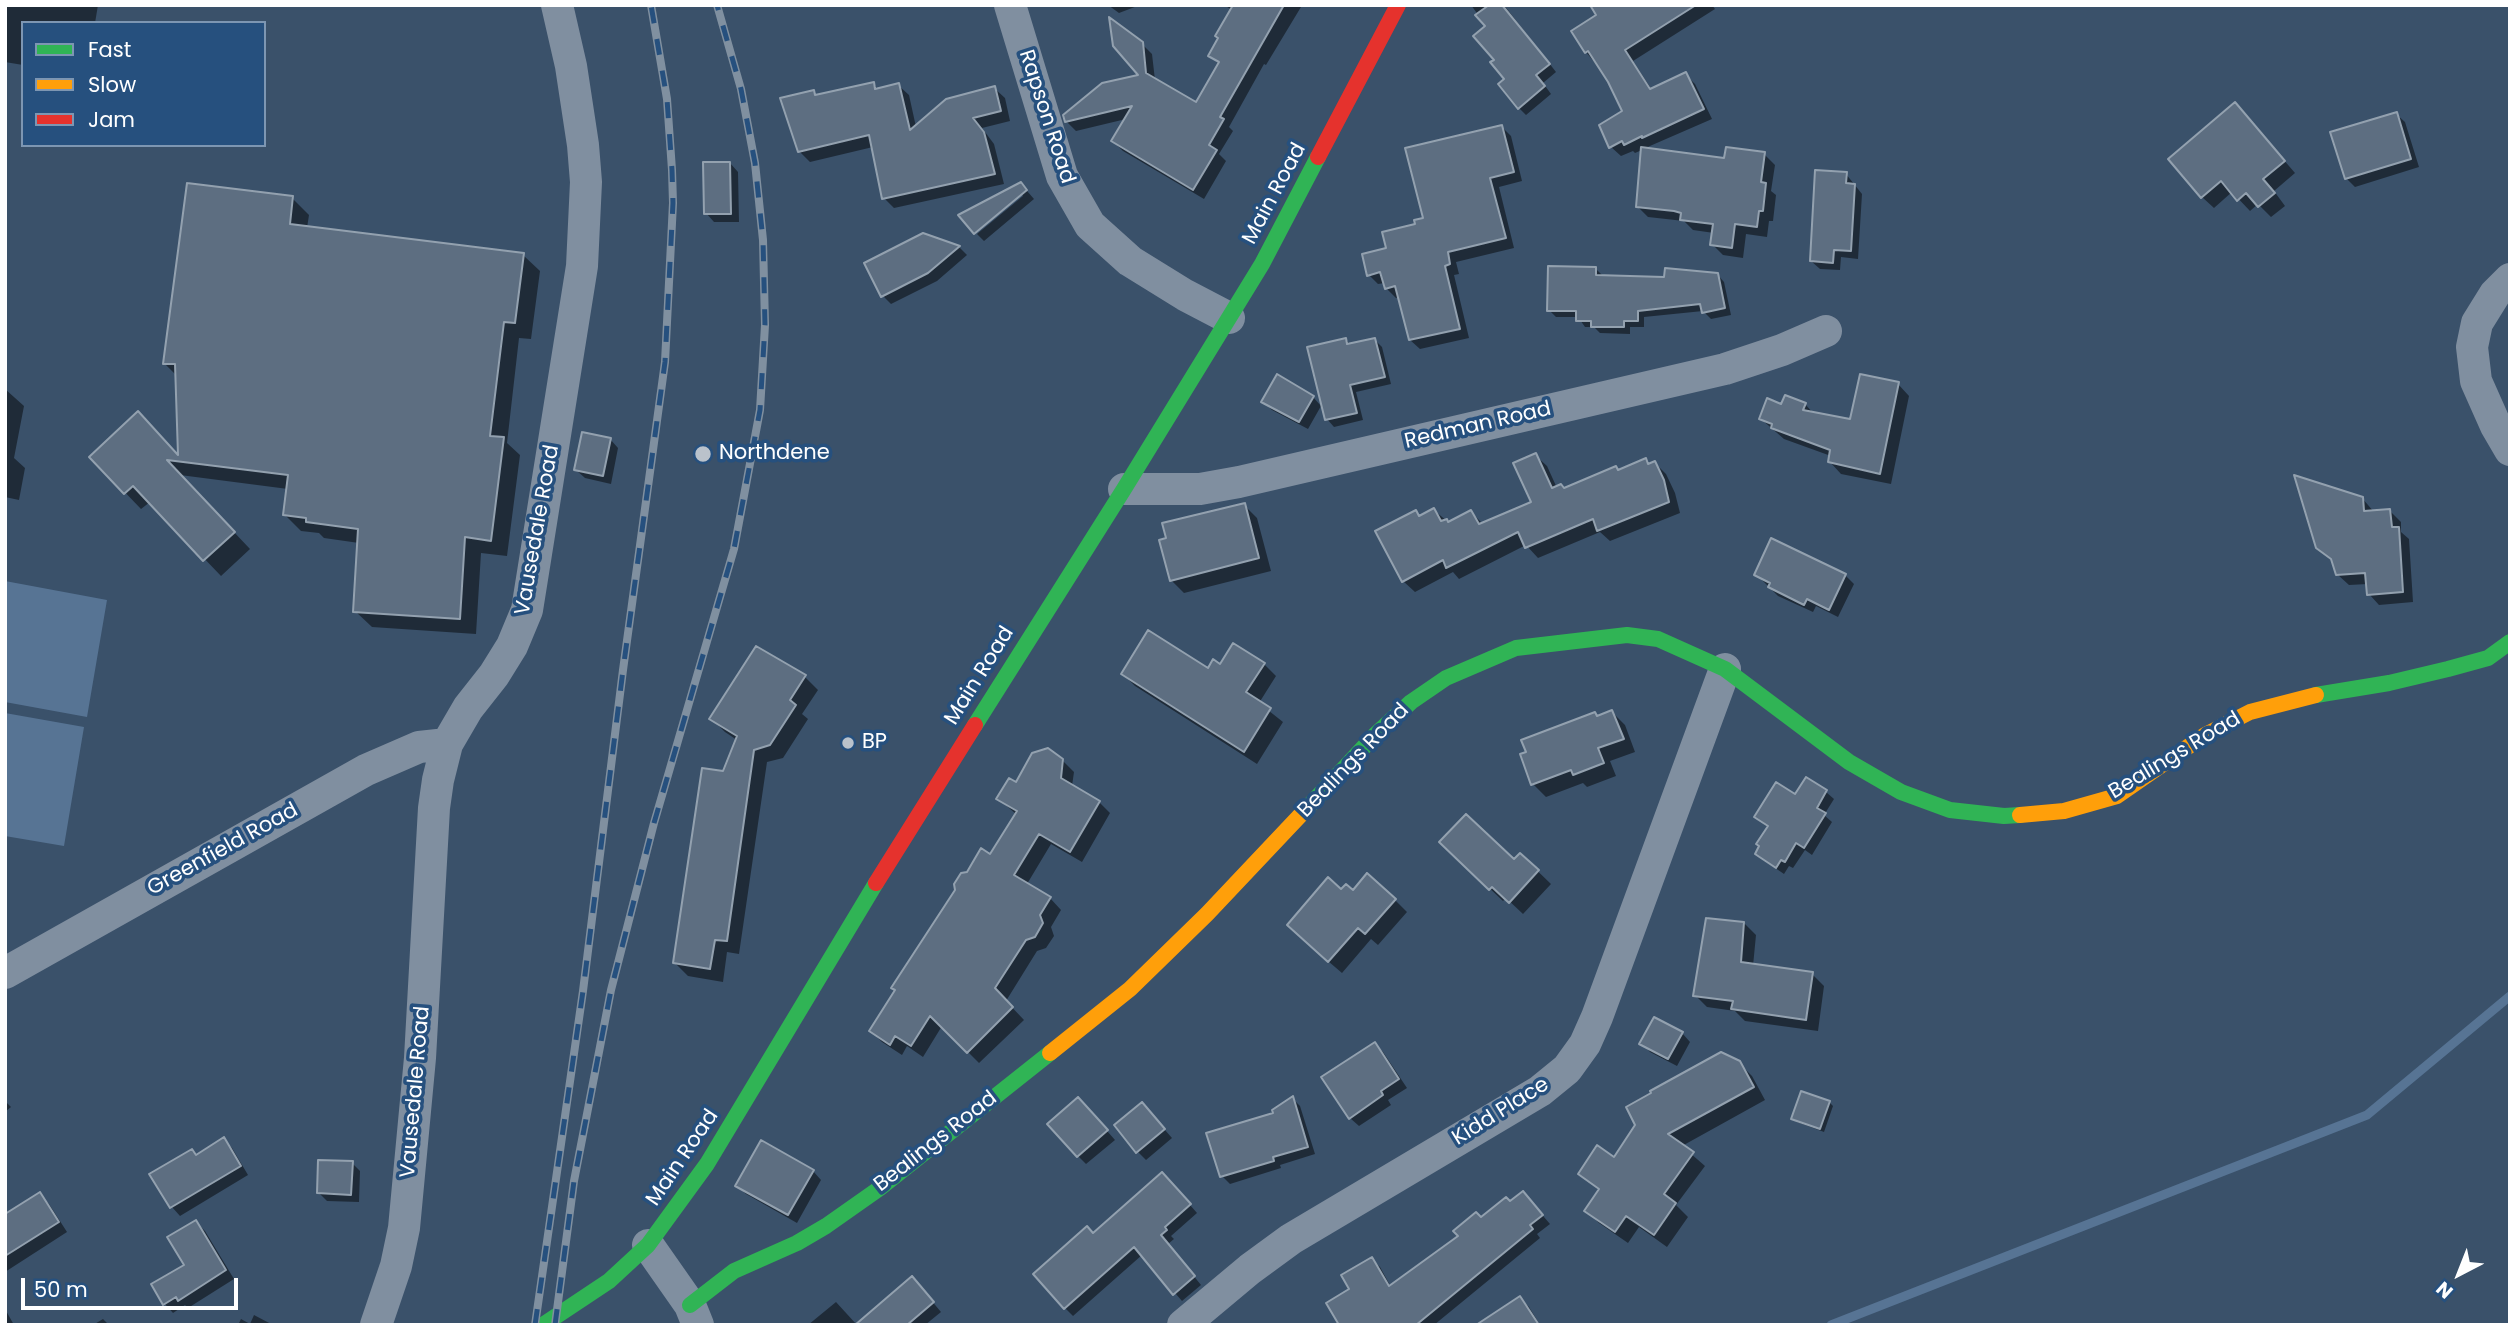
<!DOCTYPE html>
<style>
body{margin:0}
#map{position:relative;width:2515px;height:1330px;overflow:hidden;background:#3a516a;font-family:Poppins,sans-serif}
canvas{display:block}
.frame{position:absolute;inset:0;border:7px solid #fff;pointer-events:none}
.legend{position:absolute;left:21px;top:21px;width:245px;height:126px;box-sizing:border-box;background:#26507e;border:2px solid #7d96b2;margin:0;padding:9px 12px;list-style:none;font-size:21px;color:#fff}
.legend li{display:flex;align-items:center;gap:14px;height:35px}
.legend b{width:35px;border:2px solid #7d96b2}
.north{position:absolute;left:2424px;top:1239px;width:70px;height:70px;-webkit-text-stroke:5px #26507e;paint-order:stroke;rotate:222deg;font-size:19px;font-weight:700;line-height:28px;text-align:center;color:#fff}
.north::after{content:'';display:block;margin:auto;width:24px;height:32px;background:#fff;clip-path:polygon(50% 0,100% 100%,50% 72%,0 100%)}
.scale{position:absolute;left:21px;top:1278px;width:217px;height:32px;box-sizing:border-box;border:4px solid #fff;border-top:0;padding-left:9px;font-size:21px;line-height:24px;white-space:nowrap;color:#fff;-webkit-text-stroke:5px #26507e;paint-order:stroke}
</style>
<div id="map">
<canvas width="2515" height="1330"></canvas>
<div class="frame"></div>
<ul class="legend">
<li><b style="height:9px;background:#30b455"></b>Fast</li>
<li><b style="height:9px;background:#ff9f0a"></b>Slow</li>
<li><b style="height:9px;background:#e5322d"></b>Jam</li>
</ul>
<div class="north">N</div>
<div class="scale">50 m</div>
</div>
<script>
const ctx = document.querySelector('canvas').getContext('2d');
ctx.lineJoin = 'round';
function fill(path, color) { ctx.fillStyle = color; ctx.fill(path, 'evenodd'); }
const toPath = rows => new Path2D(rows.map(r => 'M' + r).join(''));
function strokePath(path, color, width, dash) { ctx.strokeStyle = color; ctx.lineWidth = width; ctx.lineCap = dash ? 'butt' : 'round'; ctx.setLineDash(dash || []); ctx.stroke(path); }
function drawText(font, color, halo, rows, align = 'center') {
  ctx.font = font + ' Poppins,sans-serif'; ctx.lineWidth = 7; ctx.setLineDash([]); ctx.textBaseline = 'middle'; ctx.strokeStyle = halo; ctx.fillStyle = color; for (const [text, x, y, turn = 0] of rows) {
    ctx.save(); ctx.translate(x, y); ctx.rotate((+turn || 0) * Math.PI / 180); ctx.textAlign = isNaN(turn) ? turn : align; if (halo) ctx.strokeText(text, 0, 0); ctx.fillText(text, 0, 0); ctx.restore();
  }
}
fill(toPath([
 [5,581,107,600,87,717,5,702],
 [5,713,84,727,64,846,5,836]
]), '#577494');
fill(toPath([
 [5,5,98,5,95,23,23,23,23,65,5,62],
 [1108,5,1140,5,1119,13],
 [1224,5,1301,7,1266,65,1264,64,1229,127,1233,131,1219,154,1226,161,1204,199,1123,151,1113,141,1126,119,1076,131,1066,121,1141,76,1141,43,1152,54,1155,80,1197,105,1220,65,1210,55,1232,10],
 [1471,5,1504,5,1556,72,1543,83,1551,94,1526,115,1519,108,1496,60,1487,27],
 [1595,5,1712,5,1715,9,1633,61,1652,90,1685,74,1695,84,1712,119,1643,149,1726,160,1764,154,1775,165,1771,191,1776,195,1773,221,1769,221,1767,237,1746,234,1743,258,1723,255,1712,244,1714,233,1693,230,1684,221,1648,217,1637,206,1642,150,1635,153,1633,151,1621,156,1611,147,1624,111,1610,81,1586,52,1598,16],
 [873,84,879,90,898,85,909,95,916,127,994,88,1005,98,1010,121,982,128,994,144,1004,184,894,208,884,198,873,147,810,162,800,152,814,92,818,97],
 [2396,114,2405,122,2419,167,2355,187,2346,178],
 [2246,116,2295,173,2274,191,2285,206,2271,217,2258,204,2250,211,2232,192,2214,208,2202,197],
 [1502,127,1511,136,1522,181,1499,187,1514,248,1456,262,1459,274,1454,275,1469,338,1420,349,1410,340,1400,297,1396,298,1386,288,1385,283,1378,284,1369,275,1388,249,1425,219],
 [730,163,738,172,739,222,714,222,706,213],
 [1846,174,1862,194,1858,259,1841,257,1840,270,1820,269,1811,261],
 [1021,184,1034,199,984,241,977,234,1023,196,1021,193],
 [292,198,309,215,307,228,523,255,540,271,531,339,519,338,507,443,520,455,507,556,481,553,476,634,372,627,355,611,359,543,324,538,319,533,301,531,284,514,288,489,180,475,250,549,221,576,150,502,141,509,91,457,180,458,177,376,165,364],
 [923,235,959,247,967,255,937,281,891,304,883,296],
 [1596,269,1604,277,1665,278,1717,274,1724,282,1731,315,1711,319,1703,311,1644,317,1644,327,1630,327,1630,334,1600,333,1594,327,1585,327,1578,317,1556,317,1549,310],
 [1346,340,1351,345,1375,340,1382,347,1391,384,1356,392,1363,420,1334,427,1327,419],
 [1898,384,1909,396,1891,484,1841,474,1830,462,1831,456,1784,439,1761,419,1782,406,1805,404,1814,414,1852,421],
 [5,389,24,406,14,458,25,468,19,500,5,497],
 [1313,397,1321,406,1308,429,1272,410,1263,401],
 [610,439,618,448,611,484,585,478,576,470],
 [1535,455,1547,466,1557,488,1565,490,1645,460,1650,465,1655,463,1666,474,1675,493,1680,513,1610,541,1600,532,1538,558,1526,545,1459,579,1453,572,1415,592,1403,581,1416,512,1421,517,1434,510,1449,523,1471,512,1483,524,1533,503],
 [2362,498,2374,512,2390,511,2401,522,2401,532,2409,539,2413,602,2379,605,2369,594,2368,584,2349,585,2338,575,2333,561,2317,547],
 [1244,505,1257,518,1271,571,1184,593,1171,580],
 [1756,574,1845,575,1854,584,1838,617,1816,606,1813,612,1778,596],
 [757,648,805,677,818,690,802,714,808,719,783,758,767,762,739,954,727,952,723,982,688,976,675,963,724,773,737,740,725,732,712,719],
 [1264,664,1276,676,1259,703,1283,722,1257,764,1135,686,1123,674,1208,670,1221,666],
 [1612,712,1625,725,1635,752,1610,761,1616,776,1587,787,1583,783,1546,797,1533,784,1528,753],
 [1062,760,1074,772,1072,786,1099,802,1110,813,1082,862,1051,844,1027,884,1050,898,1061,910,1051,927,1054,936,1046,948,1037,951,1006,1001,1024,1020,979,1063,942,1026,923,1057,907,1046,902,1055,882,1042,871,1031,968,874,991,856,1017,815,999,799,1016,784],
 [1826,792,1834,799,1824,815,1832,822,1812,855,1805,850,1793,868,1789,866,1784,874,1765,861,1757,854,1769,828,1756,817],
 [1454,855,1514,862,1521,855,1551,884,1523,914,1506,898,1503,901],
 [1341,891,1395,900,1407,912,1378,945,1371,939,1342,973,1301,938],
 [1744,923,1756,935,1753,966,1812,974,1824,986,1818,1031,1745,1021,1735,1011,1707,1007,1695,995],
 [1682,1033,1690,1042,1677,1066,1650,1052,1642,1043],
 [1374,1044,1383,1052,1407,1088,1388,1100,1391,1105,1359,1126,1350,1118],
 [1739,1063,1752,1076,1765,1100,1682,1146,1705,1166,1676,1205,1688,1217,1667,1247,1639,1227,1628,1243,1599,1223,1587,1211,1600,1191,1580,1174,1615,1160],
 [1292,1098,1300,1106,1315,1154,1280,1165,1281,1168,1230,1184,1222,1176,1275,1114],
 [5,1101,11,1107,5,1112],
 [1829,1102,1833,1106,1824,1132,1797,1122,1793,1118],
 [1086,1107,1115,1140,1086,1164,1078,1156],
 [1150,1113,1172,1138,1146,1160,1138,1152],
 [224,1140,232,1148,248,1175,180,1216,172,1207,152,1175,197,1156],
 [352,1163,360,1171,359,1202,327,1201,319,1193],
 [813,1171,821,1180,797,1223,746,1194,737,1185],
 [1170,1182,1197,1213,1171,1236,1174,1239,1168,1244,1201,1285,1182,1301,1142,1255,1073,1316,1065,1308,1094,1235],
 [39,1194,49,1204,67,1232,5,1272,5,1216],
 [1531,1202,1550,1224,1537,1234,1540,1238,1434,1325,1383,1325,1352,1290,1371,1259,1380,1267,1391,1287,1481,1219,1510,1203],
 [196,1222,205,1231,234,1279,188,1308,185,1305,173,1313,165,1304,154,1285,187,1265],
 [920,1287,941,1312,925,1325,858,1325],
 [1520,1298,1529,1307,1540,1325,1500,1325],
 [836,1302,857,1325,808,1325],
 [5,1309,14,1325,5,1325],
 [254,1315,273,1325,238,1325,241,1319,250,1324],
 [103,1319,109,1325,93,1325]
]), '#0007');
strokePath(toPath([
 [1831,1325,2367,1115,2510,996]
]), '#577494', 9);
const building = toPath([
 [1233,5,1284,5,1220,117,1224,119,1209,145,1217,150,1193,190,1111,141,1132,106,1065,122,1063,115,1102,83,1138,75,1113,46,1109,17,1143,42,1146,73,1196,102,1219,62,1208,56,1218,38,1215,36,1233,5],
 [1489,5,1502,5,1550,64,1536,75,1545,86,1518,109,1498,84,1504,79,1490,62,1494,60,1473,36,1485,26,1475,15,1489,5],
 [1590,5,1696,5,1625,50,1650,89,1686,72,1704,109,1642,138,1642,136,1624,145,1622,141,1609,148,1599,125,1622,111,1608,82,1588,51,1585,53,1571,31,1596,15,1590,5],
 [874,82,875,89,899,83,910,130,946,99,995,86,1001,111,973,118,984,132,995,174,882,199,869,135,798,152,780,98,814,90,815,95,874,82],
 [2235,102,2285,161,2263,179,2275,193,2258,207,2246,193,2237,201,2221,181,2201,198,2168,159,2235,102],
 [2397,112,2411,159,2345,179,2330,132,2397,112],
 [1502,125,1514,172,1490,178,1506,238,1448,252,1450,264,1445,266,1460,329,1409,340,1395,286,1385,289,1380,272,1367,276,1362,254,1386,248,1382,232,1415,224,1414,220,1423,218,1405,148,1502,125],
 [1641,147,1724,158,1726,147,1765,152,1761,182,1766,183,1763,211,1759,211,1757,227,1735,224,1732,248,1710,245,1713,224,1680,220,1681,213,1674,211,1636,207,1641,147],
 [703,162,730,162,731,214,704,214,703,162],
 [1815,170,1847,172,1846,183,1855,184,1851,251,1834,250,1833,263,1810,261,1815,170],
 [1021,182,1027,190,974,234,958,215,1021,182],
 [187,183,293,196,290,224,524,253,515,323,504,322,490,436,504,437,491,541,465,537,460,619,353,612,358,529,306,522,306,518,283,515,288,475,167,460,235,532,203,561,133,486,124,494,89,457,138,411,178,455,175,364,163,364,187,183],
 [923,233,960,246,928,273,881,297,864,263,923,233],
 [1548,266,1596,267,1596,275,1664,277,1665,268,1718,273,1725,308,1702,313,1700,304,1638,311,1638,321,1624,321,1624,327,1591,327,1591,321,1576,321,1576,311,1547,311,1548,266],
 [1346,338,1347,344,1375,338,1385,377,1350,385,1357,413,1325,420,1307,347,1346,338],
 [1277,374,1314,396,1299,422,1261,402,1277,374],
 [1860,374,1899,382,1880,474,1828,462,1830,450,1771,428,1772,424,1759,419,1767,398,1781,404,1785,395,1806,403,1803,410,1850,419,1860,374],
 [582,432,611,438,603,476,574,470,582,432],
 [1536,453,1552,488,1561,484,1564,488,1616,466,1618,470,1646,458,1648,464,1655,461,1664,480,1669,502,1597,531,1593,519,1525,548,1518,532,1446,568,1443,560,1402,582,1375,531,1416,510,1419,516,1434,508,1441,521,1447,519,1448,522,1471,510,1479,524,1531,502,1513,463,1536,453],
 [2294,475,2363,497,2364,511,2390,509,2392,527,2399,527,2403,592,2367,595,2365,573,2336,575,2331,559,2316,548,2294,475],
 [1245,503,1259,558,1170,581,1159,540,1166,538,1162,523,1245,503],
 [1771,538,1846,574,1829,610,1807,599,1804,605,1768,587,1770,583,1754,575,1771,538],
 [1148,630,1208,668,1213,659,1220,664,1233,643,1265,663,1246,692,1271,708,1244,752,1121,674,1148,630],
 [756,646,806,675,790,700,796,705,770,745,754,750,727,941,715,940,710,969,673,963,702,768,723,771,737,736,709,719,756,646],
 [1612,710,1624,739,1598,748,1604,763,1573,775,1571,770,1531,785,1520,754,1526,752,1521,740,1595,712,1597,716,1612,710],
 [1048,748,1063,759,1061,778,1100,801,1070,852,1039,834,1014,875,1051,897,1040,915,1043,923,1035,937,1026,940,995,988,1013,1007,967,1053,930,1016,911,1046,895,1036,890,1045,869,1031,895,990,891,988,955,890,954,884,961,873,967,872,981,848,990,854,1017,811,996,799,1009,778,1016,782,1032,753,1048,748],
 [1806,777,1827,790,1817,808,1826,813,1804,848,1796,843,1785,862,1781,860,1776,868,1755,854,1759,846,1756,844,1768,826,1754,817,1776,782,1795,794,1806,777],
 [1466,814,1514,859,1520,853,1539,870,1509,903,1492,887,1489,890,1439,842,1466,814],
 [1367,873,1396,899,1365,934,1358,928,1328,962,1287,925,1328,877,1341,889,1346,884,1353,890,1367,873],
 [1706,918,1744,922,1741,962,1813,972,1806,1020,1731,1009,1733,1001,1693,996,1706,918],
 [1654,1017,1683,1032,1668,1059,1639,1044,1654,1017],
 [1375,1042,1399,1079,1381,1091,1383,1095,1349,1119,1321,1077,1375,1042],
 [1721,1052,1740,1061,1754,1087,1668,1134,1694,1152,1664,1194,1676,1203,1654,1235,1626,1216,1615,1232,1584,1211,1599,1189,1578,1174,1597,1145,1614,1157,1635,1125,1626,1107,1651,1093,1650,1091,1721,1052],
 [1801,1091,1830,1101,1820,1129,1791,1119,1801,1091],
 [1293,1096,1308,1147,1273,1157,1274,1161,1220,1177,1206,1133,1273,1113,1272,1110,1293,1096],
 [1078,1097,1108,1130,1077,1157,1047,1124,1078,1097],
 [1142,1102,1165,1129,1136,1153,1114,1125,1142,1102],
 [224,1137,241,1166,170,1208,149,1174,192,1149,196,1155,224,1137],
 [761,1140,814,1170,788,1215,735,1186,761,1140],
 [318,1160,353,1161,351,1195,317,1193,318,1160],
 [1162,1172,1191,1204,1165,1227,1167,1230,1161,1235,1195,1276,1173,1295,1134,1247,1064,1309,1033,1274,1087,1226,1093,1233,1162,1172],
 [1523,1191,1543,1215,1530,1225,1533,1229,1416,1325,1339,1325,1326,1303,1349,1289,1341,1275,1372,1257,1389,1286,1458,1236,1453,1231,1476,1212,1481,1217,1506,1197,1510,1201,1523,1191],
 [40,1192,59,1222,5,1256,5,1214,40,1192],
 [196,1220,226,1270,178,1301,176,1297,163,1305,151,1284,184,1265,167,1237,196,1220],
 [912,1276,934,1302,907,1325,855,1325,912,1276],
 [1520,1296,1539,1325,1476,1325,1520,1296]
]);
fill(building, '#5d6e81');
strokePath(building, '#93a1af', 2);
strokePath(toPath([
 [1010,5,1062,176,1090,225,1130,261,1185,295,1229,318],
 [2510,279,2495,294,2477,323,2472,347,2476,381,2496,426,2510,450],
 [1124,489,1200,489,1239,482,1725,369,1782,350,1826,331],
 [5,973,366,770,419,747,447,744],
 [648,1245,690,1305,698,1325],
 [376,1325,396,1266,404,1228,420,1058,434,808,438,780,447,744,468,708,494,675,512,646,527,610,582,266,586,182,583,145,571,66,557,5],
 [1183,1325,1250,1269,1291,1239,1540,1091,1567,1069,1585,1044,1597,1017,1725,669]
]), '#808fa0', 32);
strokePath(toPath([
 [2316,695,2389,683,2448,669,2488,658,2510,642],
 [975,725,1124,489,1262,264,1318,157],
 [1309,806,1375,735,1411,702,1446,678,1516,648,1627,635,1658,639,1725,669,1849,762,1901,792,1950,810,2004,816,2020,815],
 [690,1305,734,1271,797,1243,826,1226,880,1188,1050,1053],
 [543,1325,609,1281,648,1245,707,1164,876,883]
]), '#30b455', 16);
strokePath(toPath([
 [2020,815,2064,811,2117,796,2205,735,2250,712,2316,695],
 [1050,1053,1130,989,1207,914,1309,806]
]), '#ff9f0a', 16);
strokePath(toPath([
 [1318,157,1398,5],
 [876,883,975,725]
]), '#e5322d', 16);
const rail = toPath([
 [535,1325,583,991,623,670,665,362,673,203,672,170,667,99,651,5],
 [555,1325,574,1181,611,990,654,823,734,549,760,410,765,325,763,240,755,163,741,89,717,5]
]);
strokePath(rail, '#8090a0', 8);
strokePath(rail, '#26507e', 5, [16]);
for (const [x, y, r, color] of [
 [703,454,9,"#bac2cb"],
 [848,743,7,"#bac2cb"]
]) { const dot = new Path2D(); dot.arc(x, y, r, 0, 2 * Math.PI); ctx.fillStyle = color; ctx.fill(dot); strokePath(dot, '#26507e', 2.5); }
drawText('21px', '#fff', '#26507e', [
 ["Rapson Road",1046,117,72],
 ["Main Road",1275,194,-62],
 ["Redman Road",1478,426,-13],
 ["Vausedale Road",538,530,-80],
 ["Main Road",980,676,-58],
 ["Bealings Road",2175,756,-31],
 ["Bealings Road",1354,761,-46],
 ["Greenfield Road",223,850,-29],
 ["Vausedale Road",416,1092,-85],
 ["Kidd Place",1501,1112,-32],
 ["Bealings Road",936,1142,-38],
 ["Main Road",683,1158,-56]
]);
drawText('21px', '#fff', '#26507e', [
 ["Northdene",719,454],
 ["BP",862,743]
], 'left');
</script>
